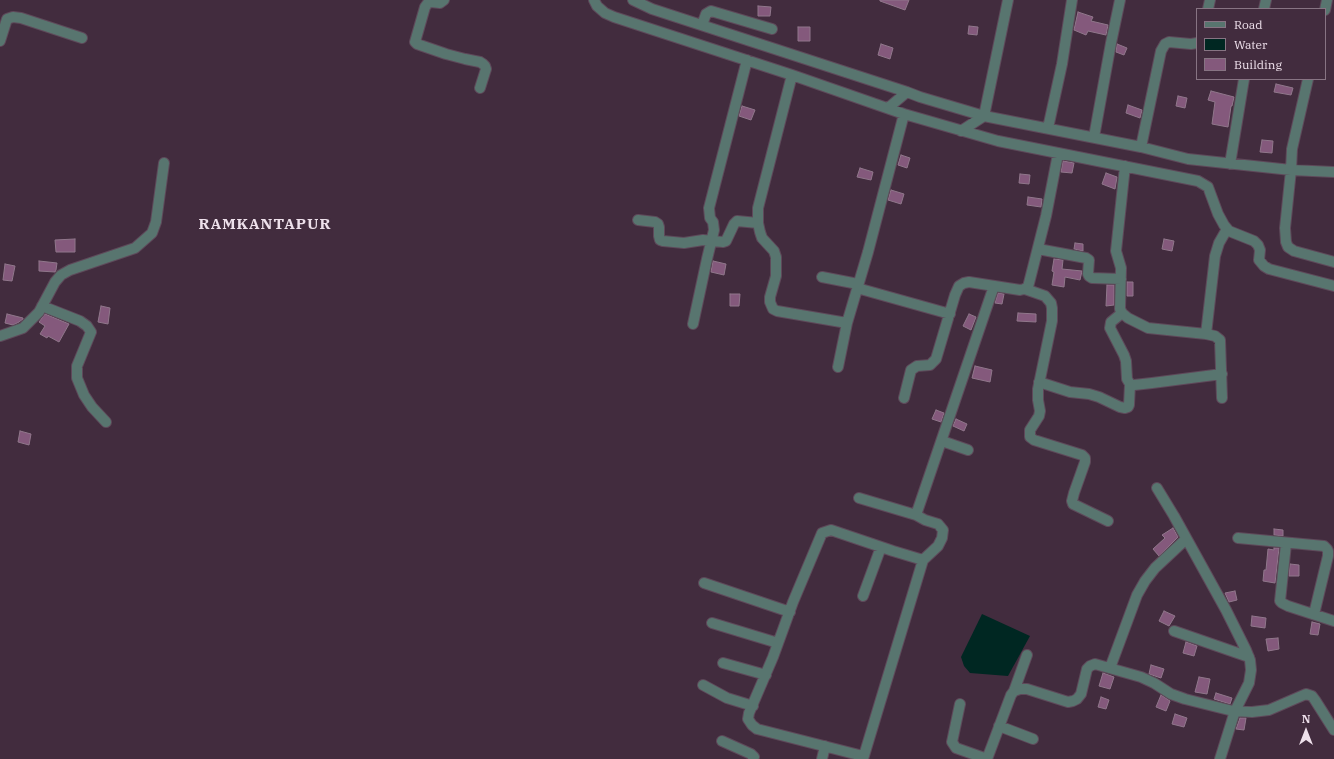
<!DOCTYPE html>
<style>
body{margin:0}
#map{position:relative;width:1334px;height:759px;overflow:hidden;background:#422c3e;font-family:"IBM Plex Serif",serif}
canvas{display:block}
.legend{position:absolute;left:1196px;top:8px;width:130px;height:72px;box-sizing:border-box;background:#422c3e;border:1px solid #877483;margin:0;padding:5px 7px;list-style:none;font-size:12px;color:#eee0eb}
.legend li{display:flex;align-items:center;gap:8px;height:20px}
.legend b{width:20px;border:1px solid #877483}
.north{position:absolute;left:1286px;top:711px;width:40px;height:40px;-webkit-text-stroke:3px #422c3e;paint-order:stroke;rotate:0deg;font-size:11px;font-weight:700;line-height:16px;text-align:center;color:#eee0eb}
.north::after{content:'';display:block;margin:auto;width:14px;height:18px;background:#eee0eb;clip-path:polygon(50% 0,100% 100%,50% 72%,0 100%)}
</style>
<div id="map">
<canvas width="1334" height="759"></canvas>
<ul class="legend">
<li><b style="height:5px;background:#58756f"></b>Road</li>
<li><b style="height:11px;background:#002722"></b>Water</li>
<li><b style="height:11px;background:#84597c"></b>Building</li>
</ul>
<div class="north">N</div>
</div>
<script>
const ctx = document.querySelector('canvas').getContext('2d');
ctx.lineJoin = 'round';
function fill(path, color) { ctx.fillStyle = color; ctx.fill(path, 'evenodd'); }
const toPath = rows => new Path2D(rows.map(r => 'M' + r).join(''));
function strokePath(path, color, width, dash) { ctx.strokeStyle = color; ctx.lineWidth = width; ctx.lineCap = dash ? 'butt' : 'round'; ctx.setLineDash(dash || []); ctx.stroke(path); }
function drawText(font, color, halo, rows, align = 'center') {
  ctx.font = font + ' "IBM Plex Serif",serif'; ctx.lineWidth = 4; ctx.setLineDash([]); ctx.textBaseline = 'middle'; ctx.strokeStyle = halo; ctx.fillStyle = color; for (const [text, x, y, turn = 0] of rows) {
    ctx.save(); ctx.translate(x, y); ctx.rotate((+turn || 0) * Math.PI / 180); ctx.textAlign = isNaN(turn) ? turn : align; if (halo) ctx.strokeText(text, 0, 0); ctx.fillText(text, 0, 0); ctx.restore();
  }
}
fill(toPath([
 [982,614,1030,636,1008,676,970,673,964,666,961,657]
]), '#002722');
const building = toPath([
 [880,0,909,0,905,10,880,1,880,0],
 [758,6,771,7,770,16,758,16,758,6],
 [1078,12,1093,17,1091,21,1108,25,1106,35,1088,31,1086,35,1074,30,1078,12],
 [969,26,978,27,977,35,968,34,969,26],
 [798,27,810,27,810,41,798,41,798,27],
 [881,44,893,48,890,59,878,55,881,44],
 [1117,44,1127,48,1124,55,1116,52,1117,44],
 [1276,84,1293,88,1291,95,1274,92,1276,84],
 [1211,91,1234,97,1232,106,1231,106,1228,127,1212,124,1215,102,1208,100,1211,91],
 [1178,96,1187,98,1185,108,1176,106,1178,96],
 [1128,105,1142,110,1140,118,1126,113,1128,105],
 [742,106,755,110,751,120,739,116,742,106],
 [1262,140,1273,141,1272,153,1260,152,1262,140],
 [901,155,910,158,907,168,898,165,901,155],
 [1063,161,1074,163,1072,173,1061,172,1063,161],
 [860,168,873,172,871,180,857,177,860,168],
 [1106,173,1117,177,1115,189,1102,184,1106,173],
 [1020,174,1030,175,1029,184,1019,183,1020,174],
 [891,190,904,194,901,204,888,200,891,190],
 [1028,197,1042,199,1041,207,1027,205,1028,197],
 [75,239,75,252,56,252,55,240,75,239],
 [1164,239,1174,241,1172,251,1162,249,1164,239],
 [1075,243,1083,244,1083,251,1074,249,1075,243],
 [1054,259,1063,260,1062,269,1082,271,1080,280,1065,277,1064,287,1052,285,1054,272,1052,271,1054,259],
 [39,261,57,263,56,270,55,272,39,271,39,261],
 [713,261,726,264,724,275,711,272,713,261],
 [5,264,15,266,12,281,3,280,5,264],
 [1127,282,1133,282,1133,296,1127,296,1127,282],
 [1107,285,1114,285,1114,305,1106,306,1107,285],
 [998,293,1004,294,1002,304,995,303,998,293],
 [730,294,740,294,739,306,730,306,730,294],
 [101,306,110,308,108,324,98,322,101,306],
 [1018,313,1036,314,1036,322,1017,321,1018,313],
 [7,314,23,318,23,319,19,322,13,325,5,323,7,314],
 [45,314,69,324,59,342,48,336,47,338,40,334,45,326,39,322,45,314],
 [969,314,976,317,971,330,963,326,969,314],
 [975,366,992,370,990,382,972,378,975,366],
 [936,410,944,413,941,422,932,419,936,410],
 [956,419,967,424,964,431,953,426,956,419],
 [20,431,31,434,29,445,18,442,20,431],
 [1173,528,1178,537,1159,556,1153,549,1165,538,1162,535,1173,528],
 [1274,529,1283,530,1283,536,1274,535,1274,529],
 [1274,548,1279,548,1275,583,1263,581,1264,570,1266,570,1268,549,1274,550,1274,548],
 [1290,564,1299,565,1299,576,1289,576,1290,564],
 [1235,591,1237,600,1229,602,1225,593,1235,591],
 [1164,611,1175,616,1169,626,1159,621,1164,611],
 [1252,616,1266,618,1265,628,1251,626,1252,616],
 [1312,622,1320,624,1318,635,1310,634,1312,622],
 [1278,638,1279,649,1268,651,1266,639,1278,638],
 [1186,642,1197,646,1194,656,1183,653,1186,642],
 [1151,665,1164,669,1161,678,1149,674,1151,665],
 [1103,673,1114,677,1110,689,1099,686,1103,673],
 [1199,677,1210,679,1207,694,1195,692,1199,677],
 [1216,693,1232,698,1230,704,1214,699,1216,693],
 [1161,695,1170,701,1166,711,1156,707,1161,695],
 [1101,697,1109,700,1106,709,1098,707,1101,697],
 [1175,714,1187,718,1184,727,1172,724,1175,714],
 [1240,718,1246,718,1244,730,1236,729,1240,718]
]);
fill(building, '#84597c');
strokePath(building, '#90778b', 1);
const street = toPath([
 [444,0,440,3,431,2,428,3,425,7,415,42,417,44,446,54,465,59,480,62,483,64,485,66,486,69,480,88],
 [594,0,597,6,605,13,614,17,792,75,904,114,998,141,1198,181,1208,187,1218,214,1224,225,1229,231,1254,241,1258,245,1260,250,1259,260,1264,266,1269,269,1334,286],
 [633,0,652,9,907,92,920,97,984,116,1141,147,1188,159,1291,170,1334,172],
 [1208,9,1210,0],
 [1264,9,1266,0],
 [1325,10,1327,0],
 [702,25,706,14,711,11,772,29],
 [0,41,7,19,13,17,21,18,82,38],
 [792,75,758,208,758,223,760,232,762,238,774,251,776,257,776,276,770,297,770,302,773,309,777,311,847,323],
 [1308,79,1292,149,1291,170,1285,228,1286,242,1288,247,1294,251,1334,262],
 [888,108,907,92],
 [1048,128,1062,64,1072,0],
 [961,131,984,116,1008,0],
 [1094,137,1111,43,1120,0],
 [1141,147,1161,51,1165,44,1169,42,1191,44,1197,43],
 [1230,164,1244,79],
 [1125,166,1116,251,1121,268,1120,309,1122,313,1128,318,1148,328,1206,334],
 [638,220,655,222,658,224,659,227,659,236,660,240,663,241,684,243,703,240,723,242,726,241,734,224,737,221,758,223],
 [1038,249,1086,258,1089,260,1088,274,1089,276,1092,278,1121,279],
 [822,277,858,284],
 [857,288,950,314],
 [1025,289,1045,296,1051,303,1052,308,1052,321,1038,389,1038,400,1040,411,1039,416,1030,430,1030,437,1034,440,1082,455,1085,458,1085,462,1074,493,1072,501,1073,504,1108,521],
 [42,306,80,321,87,326,91,332,77,366,77,378,84,395,92,407,106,422],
 [1122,313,1111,322,1110,328,1124,355,1126,361,1127,379,1130,384,1134,385,1152,383,1222,374],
 [693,324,707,259,714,230,713,222,710,218,709,208,747,60],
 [0,336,23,328,39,312,55,282,61,275,70,270,135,248,152,233,156,222,164,163],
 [838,367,847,323,868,252,904,114],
 [1039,382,1070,392,1089,394,1099,397,1120,407,1125,408,1128,407,1129,405,1130,384],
 [904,398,911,370,917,366,930,365,936,359,955,295,959,286,964,283,969,282,1020,290,1024,289,1028,287,1046,216,1058,154],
 [1222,398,1220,340,1215,336,1206,334,1215,256,1219,243,1227,229],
 [942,441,968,450],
 [1157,488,1174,516,1226,610,1246,650,1250,660,1251,670,1249,683,1235,711,1220,759],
 [859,498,916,515],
 [1238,538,1324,546,1327,549,1328,551,1328,556,1314,614],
 [1286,544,1280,601,1282,603,1288,606,1334,621],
 [704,583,790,612],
 [863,596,881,547],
 [712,623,778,643],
 [1174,631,1249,657],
 [723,663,766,675],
 [1110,668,1137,595,1145,581,1155,568,1186,539],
 [703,685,727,698,753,706],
 [1014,691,1027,655],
 [960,704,952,742,956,748,987,759],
 [999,726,1033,739],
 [722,741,751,754,754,757,753,759],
 [863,756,757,729,752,725,748,719,749,713,773,657,793,602,822,533,831,530,893,551,923,560],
 [822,759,825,746],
 [863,759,923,560,938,546,942,538,943,530,938,524,925,520,916,515,994,286],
 [987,759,1011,695,1014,691,1020,689,1027,689,1068,702,1073,701,1077,699,1081,694,1087,669,1090,666,1095,664,1141,677,1154,683,1171,694,1185,699,1233,711,1252,712,1269,710,1306,694,1312,696,1315,700,1334,730]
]);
strokePath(street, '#5e495a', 12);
strokePath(street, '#58756f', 10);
ctx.letterSpacing = '1px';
drawText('bold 15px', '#eee0eb', '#422c3e', [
 ["RAMKANTAPUR",265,225]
]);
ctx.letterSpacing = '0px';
</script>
